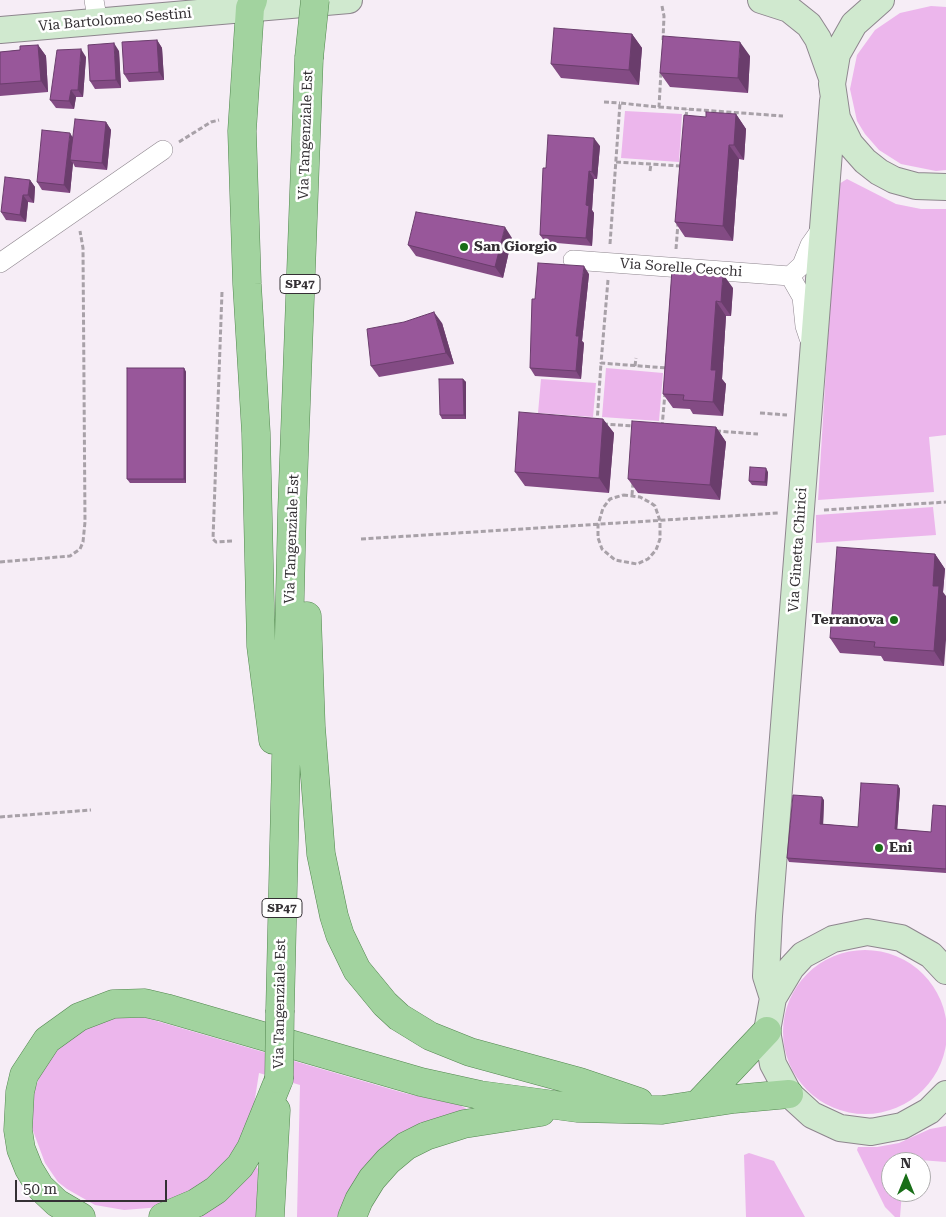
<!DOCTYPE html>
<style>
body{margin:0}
#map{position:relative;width:946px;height:1217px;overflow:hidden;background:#f6edf6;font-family:"Roboto Serif",serif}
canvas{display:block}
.north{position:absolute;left:881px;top:1152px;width:50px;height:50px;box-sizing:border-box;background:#fff;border:1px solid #aeacae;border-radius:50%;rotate:0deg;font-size:14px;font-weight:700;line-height:20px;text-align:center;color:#343034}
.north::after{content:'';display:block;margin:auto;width:18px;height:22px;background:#196e18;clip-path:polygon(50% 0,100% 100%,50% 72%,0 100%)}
.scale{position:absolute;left:15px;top:1180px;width:152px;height:22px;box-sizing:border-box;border:2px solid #343034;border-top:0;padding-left:6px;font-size:15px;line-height:18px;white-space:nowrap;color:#343034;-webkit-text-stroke:4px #fff;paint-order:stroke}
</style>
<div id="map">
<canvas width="946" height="1217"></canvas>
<div class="north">N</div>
<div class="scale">50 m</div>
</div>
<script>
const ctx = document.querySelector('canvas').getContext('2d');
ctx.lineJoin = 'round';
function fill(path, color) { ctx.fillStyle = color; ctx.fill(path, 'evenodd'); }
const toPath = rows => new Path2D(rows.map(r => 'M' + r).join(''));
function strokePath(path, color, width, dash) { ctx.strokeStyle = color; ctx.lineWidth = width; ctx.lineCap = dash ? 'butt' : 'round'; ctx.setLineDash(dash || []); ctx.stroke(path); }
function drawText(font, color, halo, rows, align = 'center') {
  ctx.font = font + ' "Roboto Serif",serif'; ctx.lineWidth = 5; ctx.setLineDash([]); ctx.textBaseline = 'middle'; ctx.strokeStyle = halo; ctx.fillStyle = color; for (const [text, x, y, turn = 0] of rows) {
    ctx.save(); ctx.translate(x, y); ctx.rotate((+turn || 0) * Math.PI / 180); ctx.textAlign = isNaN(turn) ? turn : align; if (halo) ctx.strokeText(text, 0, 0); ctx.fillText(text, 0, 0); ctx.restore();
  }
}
fill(toPath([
 [931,6,946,7,946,170,936,171,901,164,879,150,865,134,857,121,850,89,857,55,875,30,900,13],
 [625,111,682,114,679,162,621,158],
 [847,179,896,204,921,209,946,209,946,435,929,437,934,492,818,500,837,191,839,184],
 [606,368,663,373,659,421,602,417],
 [541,379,596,383,593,417,538,413],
 [933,507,936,535,816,543,816,515],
 '783 1032a82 82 0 1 1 164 0a82 82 0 1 1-164 0Z',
 [143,1017,404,1093,460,1105,470,1111,451,1117,344,1217,297,1217,300,1085,259,1073,251,1124,217,1179,161,1207,124,1210,95,1205,67,1189,58,1182,45,1163,32,1128,33,1094,41,1073,54,1052,85,1028,112,1018],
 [946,1126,946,1162,920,1160,919,1162,891,1162,891,1192,902,1192,900,1217,895,1217,885,1207,857,1150,858,1147,877,1147,899,1143,930,1129],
 [749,1153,774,1161,805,1217,746,1217,744,1155],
 [255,1164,258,1169,257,1217,189,1217]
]), '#ecb6ec');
const minor = toPath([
 [94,0,98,23],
 [573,260,790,276],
 [0,263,163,150],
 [790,276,802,297,805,326,809,338],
 [790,276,802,265,810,245,822,228]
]);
const secondary = toPath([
 [761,0,789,9,809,25,818,39,832,78],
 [881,0,854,24,837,54,832,84,837,118,850,144,865,161,879,172,894,180,916,186,946,187],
 [0,30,349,0],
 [946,971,931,955,901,938,867,932,833,939,803,955,791,968,773,998,767,1031,773,1064,789,1094,812,1115,840,1128,871,1132,902,1126,929,1111,946,1094],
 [773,998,766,976,769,916,833,101]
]);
const primary = toPath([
 [253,0,250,8,242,131,247,284,256,433,261,646,273,740],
 [307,616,311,727,321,854,334,916,340,935,357,970,385,1004,399,1017,430,1036,470,1052,580,1082,639,1102],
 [280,1010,292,511,309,58],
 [698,1104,767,1031],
 [81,1217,57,1203,40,1187,29,1169,21,1149,18,1130,20,1092,24,1075,47,1040,79,1017,113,1004,145,1003,166,1008,421,1082,480,1095,577,1108,662,1110,734,1099,789,1094],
 [163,1217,196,1203,216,1190,240,1166,251,1148,279,1079],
 [270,1217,276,1110],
 [352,1217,359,1200,372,1179,388,1161,406,1146,426,1136,464,1124,541,1112]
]);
strokePath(minor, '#8e868e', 20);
strokePath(secondary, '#8e868e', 28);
strokePath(primary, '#538750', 29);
strokePath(toPath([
 [662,6,664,16,663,40],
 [604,102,620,103],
 [659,107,783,116],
 [686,117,687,109],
 [179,142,211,122,219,120],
 [616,162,682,166],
 [650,171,651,164],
 [610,244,620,103,659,107,661,71],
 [676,249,678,223],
 [608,280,601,363,667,368,667,370],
 [222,292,213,539,216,542,232,541],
 [635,366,636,358],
 [760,413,787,415],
 [597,423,601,363],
 [603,424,634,426],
 [662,427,665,393],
 [716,431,758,434],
 [623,495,640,497,651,503,655,506,660,521,660,539,656,550,648,559,637,564,615,560,602,549,598,538,598,525,603,508,610,499,623,495],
 [632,495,633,483],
 [824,510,946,502],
 [361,539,778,513],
 [0,562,70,556,80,549,83,542,85,522,83,248,80,231],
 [0,817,91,810]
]), '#a8a1a8', 3, [5, 2.5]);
strokePath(minor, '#fff', 19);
strokePath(secondary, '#d0e9cf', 26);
strokePath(primary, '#a2d39f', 28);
const primaryBridge = toPath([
 [309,58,315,0],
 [279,1079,280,1010]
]);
strokePath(primaryBridge, '#538750', 29, []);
strokePath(primaryBridge, '#a2d39f', 28);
fill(toPath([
 [632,34,642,48,639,85,561,78,551,64],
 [157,40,162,48,164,80,129,82,124,74],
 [38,45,46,56,48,92,0,96,0,52,20,50],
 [119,51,121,88,95,89,90,81],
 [750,56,748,93,670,87,660,73],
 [86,57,83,97,76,97,74,109,56,108,50,100],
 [736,114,746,129,744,160,739,159,733,241,685,237,675,222,706,117],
 [106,122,111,130,107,170,75,167,73,163,70,193,42,190,37,182,72,137],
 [600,146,597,179,594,179,592,210,594,213,592,246,545,242,540,235,546,168],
 [30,180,35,187,34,203,28,202,26,222,6,220,1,212],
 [512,238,503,278,416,256,408,245],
 [672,270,733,288,731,316,726,316,722,379,726,384,723,416,693,414,690,409,673,408,663,394],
 [589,274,582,341,584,343,581,379,535,376,530,368,535,299],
 [404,322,442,323,454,364,379,377,371,366],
 [184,368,186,372,186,483,130,483,127,479],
 [463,379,466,382,466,419,442,419,440,415],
 [603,419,614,433,609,493,525,486,515,472],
 [716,427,726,442,720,500,638,493,628,479],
 [768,472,767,486,752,485,749,481],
 [935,554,945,569,943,592,944,666,884,661,881,656,840,653,830,638],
 [898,785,900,789,897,829,931,832,946,806,946,873,789,862,787,858,824,800,823,824,858,827]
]), '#834b84');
fill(toPath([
 [632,34,642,48,639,85,629,70],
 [157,40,162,48,164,80,159,72],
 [740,42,750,56,748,93,738,78],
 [114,43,119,51,121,88,116,80],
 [38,45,46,56,48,92,41,81],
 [81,49,86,57,83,97,78,90],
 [71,90,76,97,74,109,69,101],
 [736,114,746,129,744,160,734,145],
 [106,122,111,130,107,170,102,163],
 [70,133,75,141,70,160,73,163,70,193,64,185],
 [594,138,600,146,597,179,592,172],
 [729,145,739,159,733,241,723,226],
 [589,171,594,179,592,210,594,213,592,246,586,238,586,205],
 [30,180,35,187,34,203,28,195],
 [23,195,28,202,26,222,20,215],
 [505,227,512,238,503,278,495,267],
 [584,266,589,274,582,341,584,343,581,379,576,371,576,336],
 [723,274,733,288,731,316,721,302],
 [716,301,726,316,722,379,726,384,723,416,713,402,711,370],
 [434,312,442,323,454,364,446,353],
 [184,368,186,372,186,483,184,479],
 [463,379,466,382,466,419,464,415],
 [603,419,614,433,609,493,599,478],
 [716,427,726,442,720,500,710,485],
 [766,468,768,472,767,486,765,482],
 [935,554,945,569,943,592,946,596,946,640,944,666,934,651,933,586],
 [898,785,900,789,897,833,895,829],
 [822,797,824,800,823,828,820,824]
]), '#6a3d6c');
const building = toPath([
 [554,28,632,34,629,70,551,64,554,28],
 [663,36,740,42,738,78,660,73,663,36],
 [157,40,159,72,124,74,122,42,157,40],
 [114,43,116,80,90,81,88,45,114,43],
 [38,45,41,81,0,84,0,52,20,50,20,46,38,45],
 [81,49,78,90,71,90,69,101,50,100,57,50,81,49],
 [706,112,736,114,734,145,729,145,723,226,675,222,684,115,706,117,706,112],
 [75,119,106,122,102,163,70,160,75,119],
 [42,130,70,133,64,185,37,182,42,130],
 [548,135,594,138,592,172,589,171,586,205,589,206,586,238,540,235,543,168,546,168,548,135],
 [5,177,30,180,28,195,23,195,20,215,1,212,5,177],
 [416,212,505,227,495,267,408,245,416,212],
 [538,263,584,266,576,336,579,336,576,371,530,368,532,299,535,299,538,263],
 [672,270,723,274,721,302,716,301,711,370,716,370,713,402,683,400,684,395,663,394,672,270],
 [434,312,446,353,371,366,367,329,404,322,434,312],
 [127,368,184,368,184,479,127,479,127,368],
 [439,379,463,379,464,415,440,415,439,379],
 [519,412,603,419,599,478,515,472,519,412],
 [632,421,716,427,710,485,628,479,632,421],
 [750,467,766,468,765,482,749,481,750,467],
 [837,547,935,554,933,586,939,586,934,651,874,647,875,642,830,638,837,547],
 [861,783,898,785,895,829,931,832,933,805,946,806,946,869,787,858,793,795,822,797,820,824,858,827,861,783]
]);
fill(building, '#98579a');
strokePath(building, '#6a3d6c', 1);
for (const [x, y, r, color] of [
 [464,247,5,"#196e18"],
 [894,620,5,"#196e18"],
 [879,848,5,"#196e18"]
]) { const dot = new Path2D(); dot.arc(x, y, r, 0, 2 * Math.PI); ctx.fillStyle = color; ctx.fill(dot); strokePath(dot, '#fff', 2); }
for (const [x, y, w] of [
 [300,284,40],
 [282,908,40]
]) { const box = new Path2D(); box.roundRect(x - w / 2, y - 9.5, w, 19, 4); ctx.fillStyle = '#fff'; ctx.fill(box); strokePath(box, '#343034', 1); }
drawText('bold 12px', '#343034', null, [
 ["SP47",300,284],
 ["SP47",282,908]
]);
drawText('14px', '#343034', '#fff', [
 ["Via Bartolomeo Sestini",115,20,-5],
 ["Via Tangenziale Est",306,135,-88],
 ["Via Sorelle Cecchi",681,268,4],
 ["Via Tangenziale Est",292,539,-88],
 ["Via Ginetta Chirici",798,550,-86],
 ["Via Tangenziale Est",280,1004,-89]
]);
drawText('bold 14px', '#343034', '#fff', [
 ["San Giorgio",474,247],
 ["Terranova",884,620,"right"],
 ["Eni",889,848]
], 'left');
</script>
